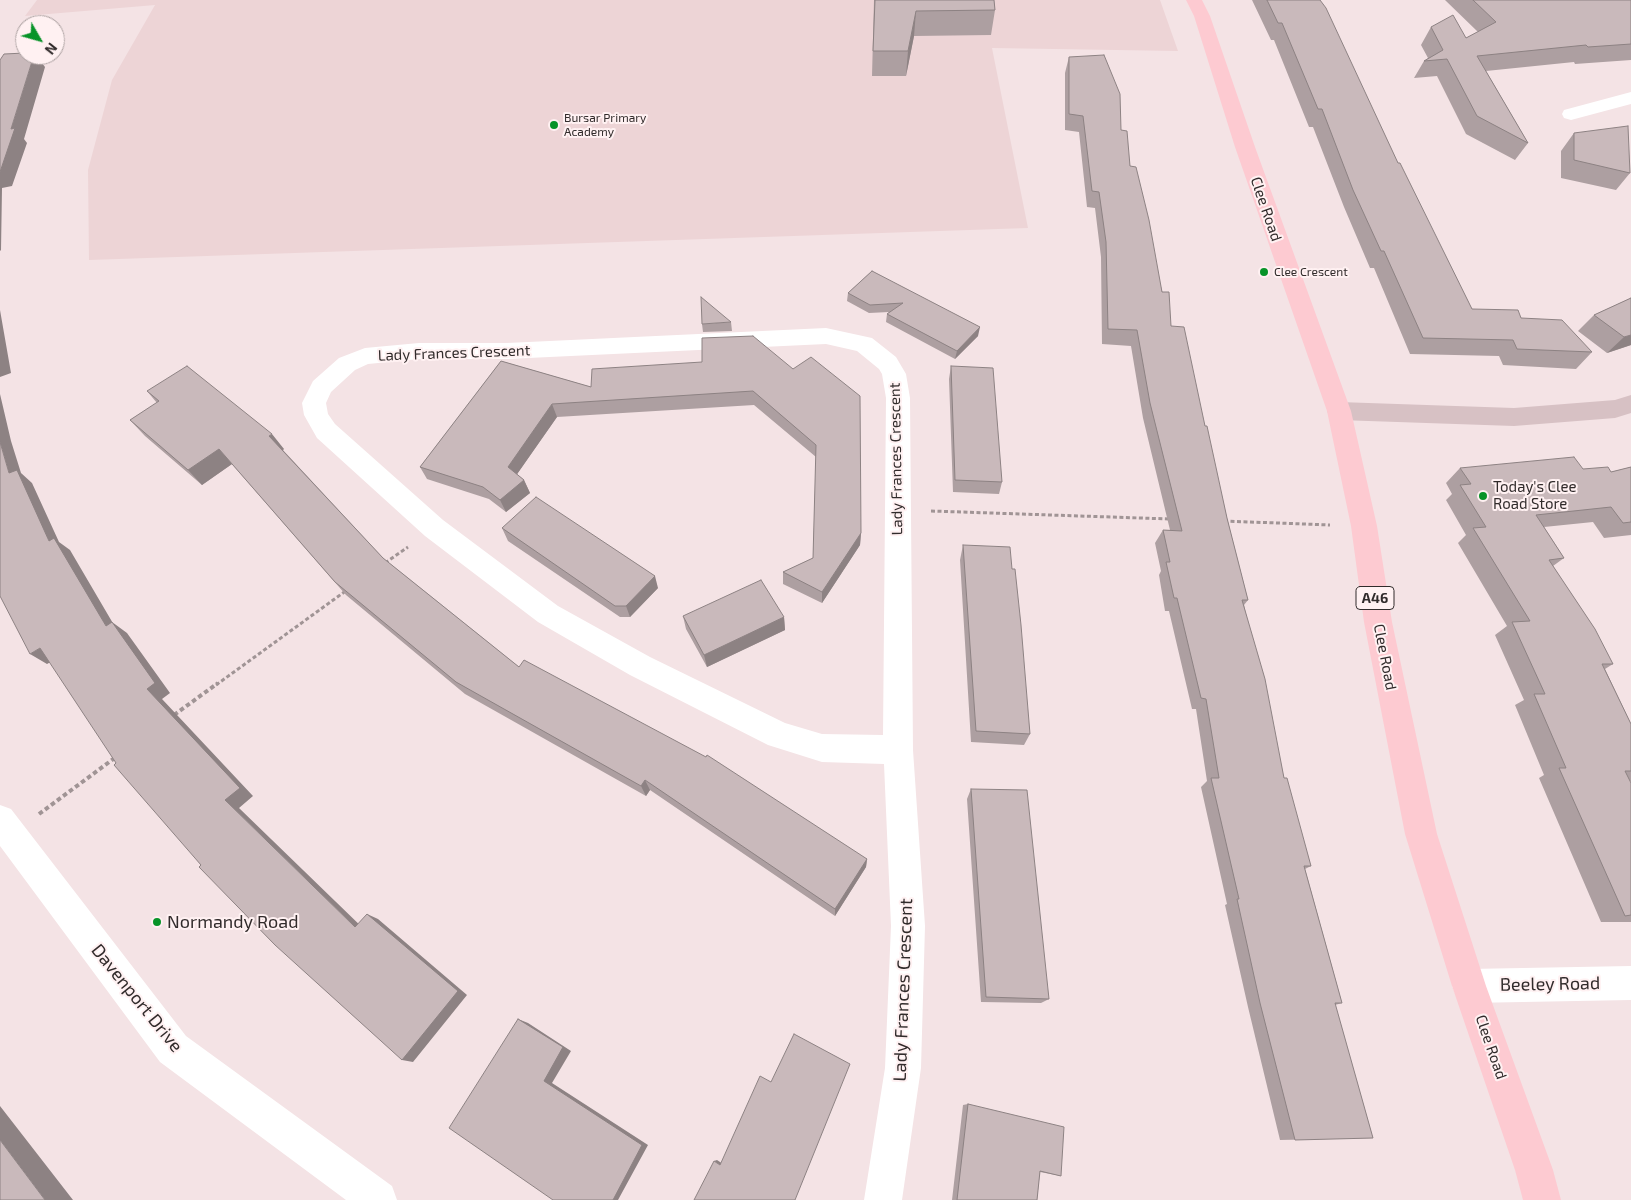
<!DOCTYPE html>
<style>
body{margin:0}
#map{position:relative;width:1631px;height:1200px;overflow:hidden;background:#f4e3e5;font-family:"Exo 2",sans-serif}
canvas{display:block}
.north{position:absolute;left:15px;top:15px;width:50px;height:50px;box-sizing:border-box;background:#fff1f2;border:1px solid #ada2a2;border-radius:50%;rotate:128deg;font-size:14px;font-weight:700;line-height:20px;text-align:center;color:#312b2b}
.north::after{content:'';display:block;margin:auto;width:18px;height:22px;background:#079328;clip-path:polygon(50% 0,100% 100%,50% 72%,0 100%)}
</style>
<div id="map">
<canvas width="1631" height="1200"></canvas>
<div class="north">N</div>
</div>
<script>
const ctx = document.querySelector('canvas').getContext('2d');
ctx.lineJoin = 'round';
function fill(path, color) { ctx.fillStyle = color; ctx.fill(path, 'evenodd'); }
const toPath = rows => new Path2D(rows.map(r => 'M' + r).join(''));
function strokePath(path, color, width, dash) { ctx.strokeStyle = color; ctx.lineWidth = width; ctx.lineCap = dash ? 'butt' : 'round'; ctx.setLineDash(dash || []); ctx.stroke(path); }
function drawText(font, color, halo, rows, align = 'center') {
  ctx.font = font + ' "Exo 2",sans-serif'; ctx.lineWidth = 4; ctx.setLineDash([]); ctx.textBaseline = 'middle'; ctx.strokeStyle = halo; ctx.fillStyle = color; for (const [text, x, y, turn = 0] of rows) {
    ctx.save(); ctx.translate(x, y); ctx.rotate((+turn || 0) * Math.PI / 180); ctx.textAlign = isNaN(turn) ? turn : align; if (halo) ctx.strokeText(text, 0, 0); ctx.fillText(text, 0, 0); ctx.restore();
  }
}
fill(toPath([
 [37,0,1160,0,1178,51,992,48,1028,228,89,260,88,170,112,80,155,5,25,16]
]), '#edd4d6');
strokePath(toPath([
 [931,511,1170,519],
 [1224,521,1330,525],
 [385,563,408,547],
 [216,685,347,590]
]), '#a09495', 3, [4, 2.5]);
strokePath(toPath([
 [174,715,218,683],
 [39,814,116,757]
]), '#a09495', 4, [4.5, 3]);
fill(toPath([
 [1631,92,1631,104,1571,120,1564,118,1562,114,1564,110,1631,92],
 [826,328,872,338,896,357,906,374,910,398,913,750,925,926,921,1068,902,1200,864,1200,885,1068,891,926,884,764,822,762,768,745,630,675,538,622,425,536,317,438,304,415,302,403,313,381,339,358,365,348,419,343,507,343,826,328],
 [826,344,857,351,879,369,882,374,886,398,883,735,822,734,785,723,650,657,558,606,443,520,335,424,328,414,326,403,331,392,355,370,368,364,419,359,507,359,826,344],
 [0,805,11,809,186,1036,392,1186,397,1200,346,1200,160,1062,0,846,0,805],
 [1631,966,1631,1000,1469,1003,1457,998,1452,986,1457,974,1469,969,1631,966]
]), '#fff');
fill(toPath([
 [1631,395,1631,413,1615,418,1514,426,1339,420,1330,417,1327,411,1330,405,1339,402,1514,408,1615,400,1631,395]
]), '#d7c1c4');
fill(toPath([
 [1186,0,1202,0,1210,16,1255,147,1351,411,1377,526,1392,622,1437,834,1486,986,1553,1170,1561,1200,1523,1200,1515,1170,1452,986,1405,834,1364,622,1351,526,1327,411,1235,147,1194,16,1186,0]
]), '#fdcad1');
fill(toPath([
 [874,0,994,0,995,10,991,35,914,36,906,76,872,76],
 [1252,0,1320,0,1398,163,1472,309,1521,318,1592,352,1576,369,1503,365,1499,356,1410,354,1374,268,1370,268,1344,207,1313,127,1309,127,1274,40,1271,40],
 [1445,0,1631,0,1631,60,1575,64,1574,62,1486,71,1528,143,1515,160,1466,134,1437,76,1414,78,1424,61,1428,58,1421,45,1431,27,1466,38,1478,32],
 [1069,57,1121,130,1171,326,1205,426,1227,518,1248,600,1244,605,1284,778,1311,866,1305,869,1342,1003,1335,1005,1373,1138,1280,1140,1248,1007,1225,905,1227,904,1201,787,1207,781,1196,709,1192,709,1169,611,1165,611,1159,575,1161,571,1155,543,1163,530,1170,530,1143,418,1131,346,1102,344,1101,257,1095,208,1087,207,1079,132,1065,130,1065,73],
 [1574,133,1630,173,1616,190,1561,178,1561,151],
 [872,271,978,336,955,359,886,322,887,314,889,312,869,313,847,301,848,293],
 [1631,298,1631,345,1607,353,1578,331,1594,315],
 [731,322,732,331,703,332,702,324],
 [501,361,591,387,793,369,861,533,860,545,822,603,783,584,783,572,813,558,816,457,754,405,557,417,517,474,524,480,530,493,506,512,489,499,427,479,420,467],
 [951,366,1002,482,999,494,953,492,949,379],
 [147,391,284,449,283,450,383,558,519,667,867,859,866,867,835,916,650,790,646,796,465,694,346,595,232,464,202,485,145,436,130,420,157,403],
 [1631,467,1631,535,1604,538,1593,522,1544,527,1564,558,1553,566,1613,664,1605,669,1631,724,1631,781,1630,781,1631,783,1631,922,1601,922,1539,778,1544,775,1515,705,1524,700,1495,635,1507,626,1458,543,1466,535,1446,500,1452,494,1446,483,1460,468,1583,469,1611,472],
 [502,528,658,588,630,617,620,617,508,541],
 [963,545,1030,734,1024,745,971,742,960,560],
 [683,616,784,617,785,630,707,667,686,629],
 [971,789,1049,999,1041,1003,981,1002,967,799],
 [968,1104,1061,1176,1040,1172,1037,1200,952,1200,963,1105]
]), '#ad9fa1');
fill(toPath([
 [916,11,914,36,906,76,908,51],
 [34,55,36,55,45,67,24,139,27,143,12,186,2,188,1,250,0,251,0,172,11,129],
 [0,310,11,373,0,377],
 [980,327,978,336,955,359,957,351],
 [1631,335,1631,345,1607,353,1624,337],
 [0,394,11,441,21,473,32,483,59,542,70,550,121,637,106,626,49,541,9,473,0,442],
 [552,404,557,417,513,480,508,467],
 [272,434,284,449,281,451,269,436],
 [219,449,232,464,202,485,188,470],
 [524,480,530,493,506,512,500,500],
 [861,533,860,545,822,603,822,592],
 [655,576,658,588,630,617,626,606],
 [784,617,785,630,707,667,704,655],
 [112,622,127,633,170,693,162,699,253,796,239,808,367,932,355,927,225,800,147,689],
 [40,648,56,659,47,664,30,654],
 [645,780,650,790,646,796,641,786],
 [867,859,866,867,835,916,835,909],
 [367,914,378,919,467,995,413,1062,402,1060],
 [518,1019,528,1023,571,1051,552,1083,648,1145,618,1200,613,1200,544,1081],
 [0,1106,73,1200,45,1200,0,1140],
 [717,1160,723,1164,720,1165,714,1161]
]), '#8d8283');
const building = toPath([
 [875,0,994,0,995,10,916,11,908,51,873,51,875,0],
 [1267,0,1320,0,1326,8,1398,163,1400,163,1472,309,1518,310,1521,318,1562,320,1592,352,1517,349,1513,340,1423,338,1384,251,1381,251,1353,190,1322,109,1318,109,1282,23,1278,23,1267,0],
 [1473,0,1631,0,1631,44,1588,47,1586,45,1477,56,1528,143,1477,116,1447,59,1424,61,1443,50,1431,27,1453,15,1466,38,1496,22,1473,0],
 [25,53,25,55,34,55,11,129,15,128,0,172,0,60,4,54,25,53],
 [1104,55,1120,94,1121,130,1127,131,1130,166,1136,167,1149,220,1162,292,1169,292,1171,326,1184,327,1205,426,1207,426,1227,518,1248,600,1242,600,1265,679,1284,778,1287,778,1311,866,1304,866,1342,1003,1335,1003,1373,1138,1295,1140,1260,1003,1237,899,1239,899,1211,778,1219,778,1206,699,1201,698,1177,598,1174,598,1166,562,1170,562,1163,530,1182,531,1150,403,1137,330,1108,329,1106,242,1099,192,1092,191,1083,116,1069,114,1069,57,1104,55],
 [1628,126,1630,173,1574,160,1574,133,1628,126],
 [872,271,980,327,957,351,887,314,903,303,870,305,848,293,872,271],
 [701,297,731,322,702,324,701,297],
 [1631,298,1631,335,1624,337,1594,315,1631,298],
 [753,336,793,369,811,357,860,396,861,533,822,592,783,572,813,558,816,445,753,391,552,404,508,467,524,480,500,500,483,487,420,467,501,361,591,387,592,369,702,362,702,338,753,336],
 [187,366,272,434,269,436,383,558,519,667,524,660,706,757,707,755,867,859,835,909,645,780,641,786,456,682,335,582,219,449,188,470,130,420,159,401,147,391,187,366],
 [951,366,993,368,1002,482,955,480,951,366],
 [0,442,9,473,17,470,49,541,54,538,106,626,112,622,155,683,147,689,240,788,225,800,355,927,367,914,458,991,402,1060,275,945,199,867,201,865,114,765,116,763,40,648,30,654,0,596,0,442],
 [1574,457,1583,469,1608,467,1611,472,1631,467,1631,522,1623,523,1611,507,1536,515,1564,558,1549,560,1595,629,1613,664,1602,664,1631,724,1631,771,1625,771,1631,783,1631,915,1625,916,1559,768,1566,768,1534,694,1545,694,1512,622,1530,621,1473,528,1486,527,1460,485,1471,484,1460,468,1574,457],
 [536,497,655,576,626,606,615,606,502,528,536,497],
 [963,545,1010,547,1012,569,1015,569,1021,625,1030,734,976,731,963,545],
 [761,580,784,617,704,655,683,616,761,580],
 [971,789,1027,790,1049,999,986,997,971,789],
 [518,1019,563,1047,544,1081,642,1145,613,1200,553,1200,449,1128,518,1019],
 [794,1034,850,1064,795,1200,694,1200,714,1161,720,1165,760,1076,771,1082,794,1034],
 [968,1104,1064,1127,1061,1176,1040,1171,1037,1200,957,1200,968,1104],
 [0,1140,45,1200,0,1200,0,1140]
]);
fill(building, '#c9b9bb');
strokePath(building, '#8d8283', 1);
for (const [x, y, r, color] of [
 [554,125,5,"#079328"],
 [1264,272,5,"#079328"],
 [1483,496,5,"#079328"],
 [157,922,5,"#079328"]
]) { const dot = new Path2D(); dot.arc(x, y, r, 0, 2 * Math.PI); ctx.fillStyle = color; ctx.fill(dot); strokePath(dot, '#fff1f2', 2); }
drawText('12px', '#312b2b', '#fff1f2', [
 ["Bursar Primary",564,118],
 ["Academy",564,132],
 ["Clee Crescent",1274,272]
], 'left');
for (const [x, y, w] of [
 [1375,598,38]
]) { const box = new Path2D(); box.roundRect(x - w / 2, y - 11.5, w, 23, 4); ctx.fillStyle = '#fff1f2'; ctx.fill(box); strokePath(box, '#312b2b', 1); }
drawText('bold 14px', '#312b2b', null, [
 ["A46",1375,598]
]);
drawText('15px', '#312b2b', '#fff1f2', [
 ["Clee Road",1266,209,71],
 ["Lady Frances Crescent",454,353,-2],
 ["Lady Frances Crescent",896,459,-91],
 ["Clee Road",1385,657,79],
 ["Clee Road",1491,1047,71]
]);
drawText('15px', '#312b2b', '#fff1f2', [
 ["Today's Clee",1493,487],
 ["Road Store",1493,504]
], 'left');
drawText('18px', '#312b2b', '#fff1f2', [
 ["Normandy Road",167,922]
], 'left');
drawText('18px', '#312b2b', '#fff1f2', [
 ["Beeley Road",1550,984,-1],
 ["Lady Frances Crescent",903,990,-88],
 ["Davenport Drive",137,998,51]
]);
</script>
